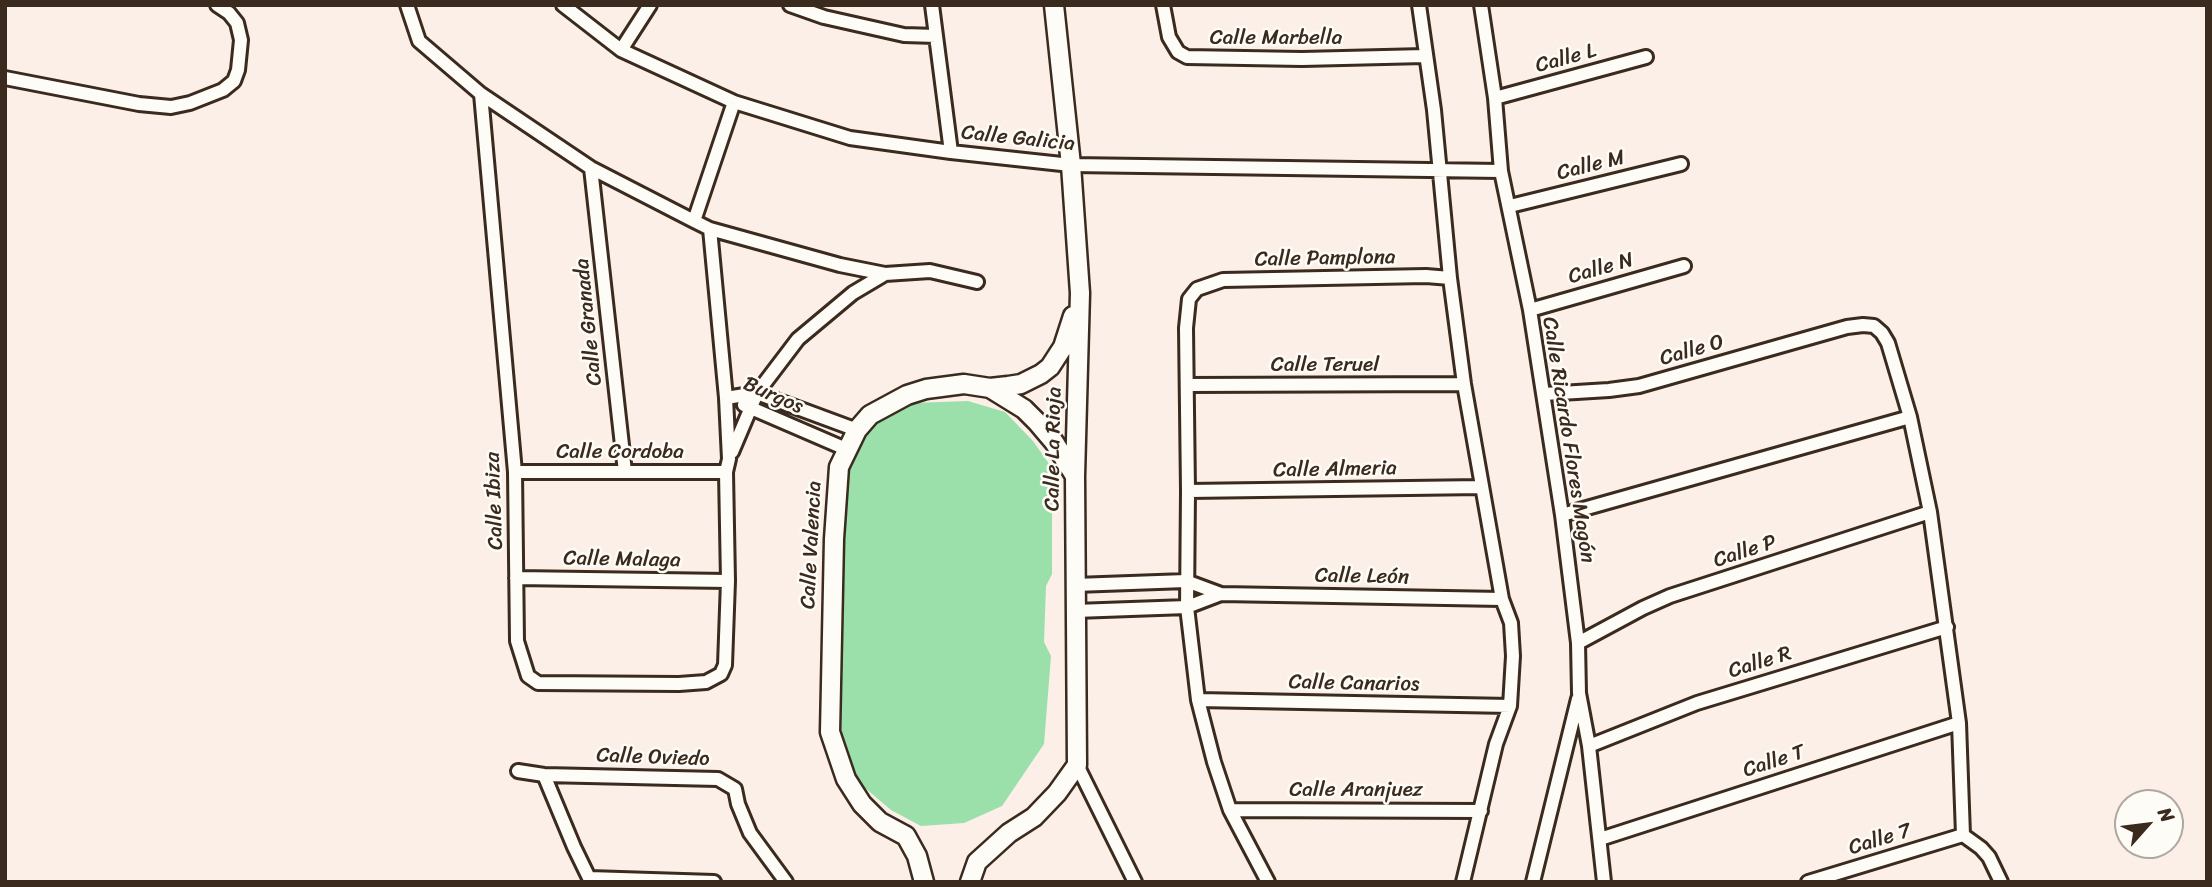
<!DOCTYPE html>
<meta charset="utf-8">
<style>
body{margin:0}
#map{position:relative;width:2212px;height:887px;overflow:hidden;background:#fbefe7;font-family:Sriracha,sans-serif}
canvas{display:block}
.frame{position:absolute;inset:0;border:7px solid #3b2a1e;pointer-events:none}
.north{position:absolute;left:2114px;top:789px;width:70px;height:70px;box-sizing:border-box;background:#fdfcf7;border:2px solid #afa8a0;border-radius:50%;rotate:62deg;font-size:19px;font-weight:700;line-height:28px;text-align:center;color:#3b2a1e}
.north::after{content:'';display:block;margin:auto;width:24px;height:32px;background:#3b2a1e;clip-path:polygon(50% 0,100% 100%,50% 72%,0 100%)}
</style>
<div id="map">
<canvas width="2212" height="887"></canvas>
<div class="frame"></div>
<div class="north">N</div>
</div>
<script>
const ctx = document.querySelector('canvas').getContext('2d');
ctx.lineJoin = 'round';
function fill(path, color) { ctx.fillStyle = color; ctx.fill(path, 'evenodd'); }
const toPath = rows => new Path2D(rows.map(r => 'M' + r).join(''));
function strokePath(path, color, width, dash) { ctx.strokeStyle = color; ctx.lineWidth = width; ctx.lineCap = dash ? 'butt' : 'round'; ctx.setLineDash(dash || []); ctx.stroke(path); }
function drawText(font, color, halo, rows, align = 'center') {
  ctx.font = font + ' Sriracha,sans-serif'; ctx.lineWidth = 5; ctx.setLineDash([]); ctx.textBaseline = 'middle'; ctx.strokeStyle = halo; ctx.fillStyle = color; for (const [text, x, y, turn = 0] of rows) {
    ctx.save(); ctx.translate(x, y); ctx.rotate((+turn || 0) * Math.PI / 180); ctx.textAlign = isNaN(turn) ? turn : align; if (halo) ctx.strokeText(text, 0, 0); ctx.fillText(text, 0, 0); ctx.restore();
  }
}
fill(toPath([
 [968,401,1005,412,1033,441,1052,468,1052,574,1046,586,1044,642,1051,656,1044,744,1002,806,964,823,921,826,891,810,858,782,841,743,844,465,869,421,913,403]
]), '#9bdfab');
const street = toPath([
 [407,5,419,41,481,94,591,168,694,221,710,229,840,265,885,274,930,271,977,282],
 [563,5,621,50,734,102,850,138,951,152,1071,165,1501,171],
 [790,5,824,17,904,35,936,36],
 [932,5,951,152],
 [1163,5,1169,37,1178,52,1187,57,1302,59,1425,56],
 [1419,5,1434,110,1450,278],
 [1481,5,1495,98,1501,171,1530,310,1562,515,1578,643,1579,693,1589,746,1604,882],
 [621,50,650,5],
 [5,78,139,104,171,107,190,103,223,90,234,81,238,70,241,40,237,23,229,13,217,5],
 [481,94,515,472,517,641,528,676,538,683,679,684,706,682,721,674,725,665,728,581,726,472,729,459,726,398,710,229],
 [1495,98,1646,57],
 [591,168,625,472],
 [1510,206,1681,164],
 [694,221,734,102],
 [1530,310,1684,266],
 [1187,385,1464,384],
 [1544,394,1609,390,1639,386,1847,327,1863,325,1874,326,1882,333,1888,343,1910,417,1930,512,1959,723,1963,835,1981,848,1989,857,2001,882],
 [726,398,757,393,857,430],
 [744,405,846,449],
 [732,452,757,393,798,339,853,293,885,274],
 [515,472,726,472],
 [1188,491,1482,487],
 [1562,515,1910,417],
 [516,578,728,581],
 [1075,585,1186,581,1221,594,1502,599],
 [1075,611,1187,607,1221,594],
 [1578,643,1643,608,1670,596,1930,512],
 [1198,700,1510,706],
 [1589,746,1697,703,1947,627],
 [1077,765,1135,882],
 [518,771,544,775,718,779,735,789,738,804,750,833,786,882],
 [544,775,574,847,591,882],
 [1230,810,1481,811],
 [1600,839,1959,723],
 [589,878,714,882],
 [1268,882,1230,810,1214,762,1198,700,1187,607,1188,491,1186,328,1189,299,1197,289,1223,280,1426,276,1450,278,1464,384,1502,599,1511,623,1513,656,1510,706,1496,744,1463,882],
 [1533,882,1578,699],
 [1808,882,1963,835]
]);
const secondary = toPath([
 [990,388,1024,409,1037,422,1054,442,1075,476],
 [924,882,917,856,906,836,880,822,862,804,846,779,830,732,834,539,839,467,857,430,870,415,907,395,926,389,964,384,990,388,1008,386,1021,384,1041,374,1050,367,1063,347,1073,316],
 [970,882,977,862,1009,833,1034,817,1057,793,1077,765,1075,476,1080,293,1071,165,1054,5]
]);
strokePath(street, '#3b2a1e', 18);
strokePath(secondary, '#3b2a1e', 23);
strokePath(street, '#fdfcf7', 12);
strokePath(secondary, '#fdfcf7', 18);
drawText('21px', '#3b2a1e', '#fdfcf7', [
 ["Calle Marbella",1276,39],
 ["Calle L",1566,59,-15],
 ["Calle Galicia",1018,139,6],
 ["Calle M",1591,166,-14],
 ["Calle Pamplona",1325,259,-1],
 ["Calle N",1601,269,-16],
 ["Calle Granada",589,322,-96],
 ["Calle O",1692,351,-16],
 ["Calle Teruel",1325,366],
 ["Burgos",773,396,24],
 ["Calle Ricardo Flores Magón",1568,440,81],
 ["Calle La Rioja",1054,449,-89],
 ["Calle Cordoba",620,453],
 ["Calle Almeria",1335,470,-1],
 ["Calle Ibiza",495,501,-92],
 ["Calle Valencia",812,545,-87],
 ["Calle P",1745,552,-18],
 ["Calle Malaga",622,560,1],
 ["Calle León",1362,577,1],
 ["Calle R",1760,663,-17],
 ["Calle Canarios",1354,684,1],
 ["Calle Oviedo",653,758,2],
 ["Calle T",1774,762,-18],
 ["Calle Aranjuez",1356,791],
 ["Calle 7",1880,840,-17]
]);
</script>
